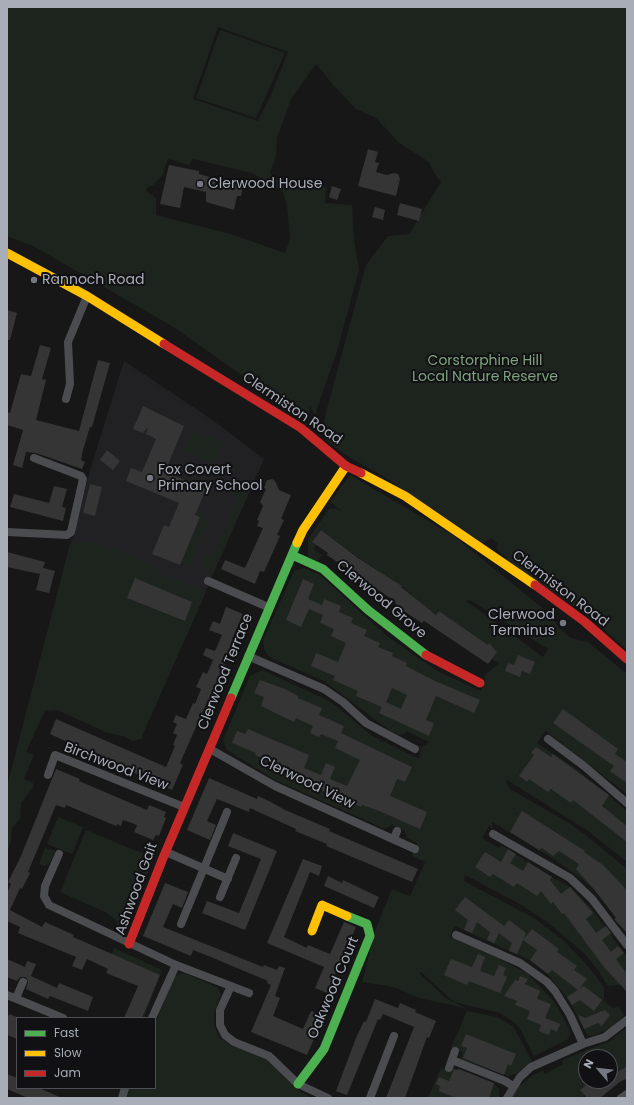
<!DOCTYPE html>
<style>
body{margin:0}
#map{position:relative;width:634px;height:1105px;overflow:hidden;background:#171717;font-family:Poppins,sans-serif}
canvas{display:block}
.frame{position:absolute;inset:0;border:8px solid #a8adb8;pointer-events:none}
.legend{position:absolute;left:16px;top:1017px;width:140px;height:72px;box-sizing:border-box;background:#111113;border:1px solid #4d4f55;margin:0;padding:5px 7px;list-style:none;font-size:12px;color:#a8adb8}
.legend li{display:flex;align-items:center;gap:8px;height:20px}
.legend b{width:20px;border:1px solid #4d4f55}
.north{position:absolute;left:578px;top:1049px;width:40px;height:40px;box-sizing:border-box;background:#111113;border:1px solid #4d4f55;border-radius:50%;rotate:298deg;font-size:11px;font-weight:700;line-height:16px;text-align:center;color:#a8adb8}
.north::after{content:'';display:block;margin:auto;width:14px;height:18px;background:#757880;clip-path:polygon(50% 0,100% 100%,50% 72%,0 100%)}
</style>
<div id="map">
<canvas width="634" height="1105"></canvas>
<div class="frame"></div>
<ul class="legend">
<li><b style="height:5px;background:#4caf50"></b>Fast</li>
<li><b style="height:5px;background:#ffc107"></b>Slow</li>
<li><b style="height:5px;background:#c62828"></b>Jam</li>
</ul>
<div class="north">N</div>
</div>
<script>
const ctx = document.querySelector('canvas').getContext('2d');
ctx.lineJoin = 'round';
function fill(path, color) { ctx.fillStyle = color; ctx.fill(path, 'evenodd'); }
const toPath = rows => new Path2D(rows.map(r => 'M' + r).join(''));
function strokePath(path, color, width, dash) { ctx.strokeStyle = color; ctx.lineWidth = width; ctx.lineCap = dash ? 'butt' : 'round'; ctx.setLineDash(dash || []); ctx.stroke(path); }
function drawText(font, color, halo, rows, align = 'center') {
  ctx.font = font + ' Poppins,sans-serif'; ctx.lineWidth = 4; ctx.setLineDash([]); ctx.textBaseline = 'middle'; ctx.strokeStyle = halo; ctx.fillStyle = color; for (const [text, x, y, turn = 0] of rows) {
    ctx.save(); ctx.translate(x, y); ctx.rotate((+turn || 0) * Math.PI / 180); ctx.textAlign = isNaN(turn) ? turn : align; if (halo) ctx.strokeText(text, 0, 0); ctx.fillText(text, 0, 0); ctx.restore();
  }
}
fill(toPath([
 [124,361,214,421,264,459,142,736,33,689,91,467]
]), '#212123');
fill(toPath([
 [7,7,627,7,627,650,592,619,505,559,506,557,498,551,497,547,498,543,491,538,483,543,383,476,344,454,328,442,322,434,326,412,366,265,388,236,409,234,441,182,436,176,429,162,399,143,376,118,356,109,334,86,316,64,291,99,277,138,276,156,270,173,281,183,326,187,325,203,352,205,354,240,359,270,337,351,315,415,310,406,308,419,264,391,175,328,35,247,7,236],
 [218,27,288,52,271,95,258,121,193,99],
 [168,159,189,165,193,159,252,173,283,192,287,206,290,239,285,253,234,235,156,215,156,198,146,191,147,188,153,185,162,176],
 [220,30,285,53,256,118,196,98],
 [193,430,224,442,215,463,184,451],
 [350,475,454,536,551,615,559,628,571,638,588,642,627,674,627,794,546,731,537,743,576,769,627,811,627,862,588,831,507,780,506,782,510,789,569,823,587,836,627,869,627,932,602,898,587,883,554,859,492,822,493,834,490,824,482,838,499,848,501,845,548,875,570,887,591,908,627,957,627,992,622,985,608,986,600,973,585,954,546,921,518,903,463,874,465,877,464,881,534,918,563,940,588,966,604,987,604,1001,613,1008,619,1007,624,1015,613,1027,592,1036,587,1035,569,1001,548,974,529,960,455,926,450,937,498,958,528,974,555,1003,569,1028,570,1035,568,1039,534,1056,522,1032,515,1023,500,1013,454,1002,421,972,420,974,446,998,465,1008,419,998,394,987,362,982,376,928,392,889,410,896,425,862,412,856,417,843,407,838,404,830,391,825,387,828,383,828,275,780,227,750,223,740,250,676,262,670,325,699,335,705,371,735,419,759,421,748,429,742,406,731,404,734,399,735,389,730,324,681,271,658,267,654,264,649,263,640,294,571,304,568,320,575,387,636,407,650,439,672,481,691,485,680,484,676,499,663,492,659,497,652,495,650,439,611,437,615,422,605,402,586,356,556,321,530,312,542,316,545,314,549,322,555,317,561,308,557,308,539,329,509,335,508,343,512,330,502],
 [465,600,472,601,548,649,543,657],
 [216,480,249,490,211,577,203,567,203,558,206,554,214,554,238,498,234,496,230,489,221,490,217,488],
 [197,510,204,513,210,520,193,556,193,564,180,565,200,518,195,515],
 [90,542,102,544,145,562,162,574,206,592,142,736,143,739,133,741,123,736,108,733,57,710,45,711,26,752,34,755,24,779,33,783,33,787,21,803,20,819,12,828,11,841,7,853,7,786,70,544],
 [58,817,83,827,72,854,47,844],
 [86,830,154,858,125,927,121,931,115,929,118,924,116,920,105,912,60,892],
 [45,848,55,851,50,863,44,866,39,864],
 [114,948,162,970,144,1018,142,1018,160,975,111,955],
 [184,973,217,987,221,994,214,1013,214,1026,220,1038,232,1046,263,1057,275,1065,300,1091,312,1098,125,1098,128,1088,155,1088,155,1024,173,979,178,974],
 [467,1011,497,1017,513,1026,532,1061,516,1074,508,1076,460,1059,463,1052,451,1048],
 [627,1027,627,1066,617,1073,622,1082,621,1083,610,1066,610,1057,586,1057,586,1081,595,1081,583,1096,584,1098,511,1098,519,1086,533,1075,543,1070,545,1074,563,1064,562,1060,610,1041],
 [441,1068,452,1072,453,1068,494,1084,499,1089,499,1098,428,1098]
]), '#1d241e');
fill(toPath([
 [368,149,378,152,375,162,379,163,376,172,387,175,394,173,398,174,400,179,396,196,358,186],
 [169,165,199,171,199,174,243,186,241,196,237,196,234,210,206,202,206,192,184,187,180,208,160,204],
 [332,186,341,189,337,200,329,197],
 [400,203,422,209,419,221,397,215],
 [375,207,385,210,383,220,372,217],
 [7,310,17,313,10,340,7,340],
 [40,345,51,348,42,379,46,380,36,420,79,431,98,360,110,363,92,427,90,427,83,450,81,460,85,462,82,469,36,453,26,452,22,468,13,465,23,430,7,425,7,412,10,413,21,374,31,376],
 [143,406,184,426,165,472,206,489,195,515,200,517,180,565,152,554,164,525,169,527,179,503,126,481,131,468,142,472,156,439,146,434,148,427,143,433,133,429],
 [107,450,120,461,113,470,100,460],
 [272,479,275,481,279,490,291,495,281,519,284,520,277,535,280,536,264,572,260,571,255,584,221,569,225,560,245,568,263,528,257,526,259,521,257,520,263,506,260,502,266,489,264,488,267,480],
 [90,484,102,487,95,516,83,513],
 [54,486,67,489,62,507,66,508,63,521,10,507,14,494,49,503],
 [321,530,358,558,402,586,401,587,436,615,439,611,488,645,489,643,497,652,488,664,424,621,422,623,405,612,395,603,396,602,327,555,328,553,312,542],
 [7,552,45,562,43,568,55,571,49,593,36,590,40,574,7,567],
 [135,578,192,602,185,621,127,598],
 [303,579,314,584,308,599,322,605,324,599,341,606,339,612,353,618,351,623,367,630,364,636,380,643,378,647,393,653,392,656,407,663,406,666,435,681,480,700,474,713,436,696,426,720,434,723,429,736,379,713,382,707,356,696,358,691,333,680,335,676,311,666,316,653,338,662,346,643,331,636,334,629,320,623,323,615,309,609,301,627,286,620],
 [392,688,407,695,401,709,386,702],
 [226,607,243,614,232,639,234,640,224,664,226,665,214,694,210,703,207,702,180,763,183,765,172,790,50,734,56,719,166,767,175,746,173,745,177,735,173,733,177,724,173,722,176,715,186,719,193,703,195,704,201,689,196,687,203,672,207,674,213,660,203,655,206,648,215,651,222,635,209,630,213,621,220,624],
 [518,655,535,662,530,674,522,671,520,677,505,671,508,663,514,665],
 [260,680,285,689,298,696,298,698,322,708,319,715,344,726,341,733,412,767,405,782,397,779,390,796,427,812,420,829,377,810,362,805,361,807,282,773,283,771,269,765,270,762,255,755,256,753,232,743,237,731,245,734,248,729,309,755,304,768,321,775,326,763,335,767,330,779,347,786,360,760,335,748,338,741,321,734,319,737,310,733,313,726,296,718,294,722,261,706,264,697,254,693],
 [563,709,618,749,615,754,627,762,627,783,610,771,614,766,553,723],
 [536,747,551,757,553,754,609,795,602,806,627,826,627,842,573,800,571,803,551,789,548,792,529,779,527,782,519,776,534,755,531,753],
 [56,769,80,779,79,781,147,810,149,805,166,812,164,817,166,818,159,836,156,835,153,840,134,832,137,825,123,820,121,826,117,824,116,826,66,805,65,808,56,805,28,872,30,873,22,889,20,888,10,910,42,927,45,922,65,931,74,935,73,937,160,975,142,1018,124,1018,138,986,106,973,108,969,87,959,82,970,72,966,76,957,18,933,20,927,7,921,7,893,11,884,8,882,21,856],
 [209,778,257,799,258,796,271,802,285,810,330,829,329,831,418,869,412,882,326,846,327,844,295,831,296,829,250,808,249,812,217,799,207,821,216,825,210,840,187,830],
 [522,811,585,851,584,852,603,865,623,886,627,891,627,933,614,919,616,918,593,888,576,869,579,864,559,851,553,856,542,848,539,850,510,832],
 [233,833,277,851,245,930,202,913,207,901,239,913,261,859,228,846],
 [508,849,516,854,510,863,523,871,528,862,552,877,550,880,561,894,570,887,593,913,586,919,596,933,606,926,611,933,602,940,611,952,618,946,624,953,616,959,627,974,627,992,604,967,564,913,562,914,553,902,551,904,541,891,537,896,517,883,514,887,493,874,490,877,475,867,485,852,501,862],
 [303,859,322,866,319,876,310,872,284,937,307,948,308,945,330,954,344,922,356,927,327,993,315,988,324,967,267,943],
 [328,876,342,883,343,880,379,897,374,908,324,886],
 [165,883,188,892,182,908,173,904,163,927,263,967,264,965,277,970,279,966,285,968,275,996,280,998,273,1016,303,1029,311,1011,324,1016,307,1055,251,1032,271,985,267,983,268,981,206,955,193,950,191,956,143,936],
 [465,897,504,926,509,920,526,933,517,954,509,951,512,943,499,933,494,943,487,940,490,932,477,922,472,933,464,930,468,920,455,910],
 [532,929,559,949,557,952,577,966,574,970,587,979,579,989,584,986,602,1000,594,1011,580,1000,572,1005,567,997,578,990,552,970,548,974,530,960,537,950,523,940],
 [478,954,485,957,480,971,494,976,499,965,506,968,503,975,507,977,500,993,469,981,467,985,444,975,451,959,472,967],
 [7,959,25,967,27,961,36,964,31,976,57,988,59,983,93,997,88,1011,50,996,48,999,26,989,28,982,26,977,20,977,17,981,7,977],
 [520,976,528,979,525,984,540,991,537,999,551,1004,545,1018,560,1024,557,1032,551,1029,549,1035,539,1031,541,1025,527,1019,530,1011,515,1005,517,1001,504,996,515,980,518,981],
 [375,999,398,1008,400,1003,416,1010,415,1012,436,1021,429,1038,427,1037,405,1098,386,1098,414,1027,383,1014,380,1020,378,1019,347,1095,336,1091,356,1038,364,1021,366,1022],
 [605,1010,610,1015,602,1026,598,1023,584,1029,578,1015,585,1018],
 [9,1014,17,1017,17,1039,7,1035,7,1018],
 [466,1034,516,1054,511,1066,508,1064,504,1075,463,1058,467,1048,461,1046],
 [627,1066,627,1079,621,1081,600,1098,587,1098,580,1090,591,1081,610,1081,610,1077],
 [454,1069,458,1070,459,1069,494,1083,489,1098,456,1098,439,1091,440,1086,436,1084,439,1077,449,1081],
 [7,1074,17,1078,17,1088,39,1088,62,1098,28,1098,7,1089]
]), '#353536');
strokePath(toPath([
 [66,399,70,384,68,342,87,296],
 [7,532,67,535,71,532,83,479,81,476,34,458],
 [208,581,268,607],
 [248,656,324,689,343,702,366,723,415,749],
 [548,739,584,766,627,803],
 [210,749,275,786,415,849],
 [48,775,55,755,184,807],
 [493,834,570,878,592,899,627,945],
 [394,839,397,831],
 [166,852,228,879],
 [59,854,45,886,44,896,49,905,176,965,249,993],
 [220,897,236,858],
 [181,924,227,812],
 [456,935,520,963,547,982,555,991,570,1015,583,1044],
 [231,986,220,1010,220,1025,225,1035,234,1042,269,1056,298,1084,328,1098],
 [7,995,63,1018],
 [16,998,23,982],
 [152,1018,176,965],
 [452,1060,505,1081,513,1086],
 [449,1068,455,1051],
 [122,1098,125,1088],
 [370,1098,394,1036],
 [507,1098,520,1077,531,1067,583,1044,605,1037,627,1020],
 [621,1098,627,1094]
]), '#4b4c50', 8);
strokePath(toPath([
 [292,555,323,569,368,610,426,655],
 [231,698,297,543],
 [298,1084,324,1049,370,936,367,924,347,916]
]), '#4caf50', 9);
strokePath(toPath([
 [7,253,87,296,164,344],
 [361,473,405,496,535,585],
 [297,543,303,530,346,466],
 [312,931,322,905,347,916]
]), '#ffc107', 9);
strokePath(toPath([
 [164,344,301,428,346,466,361,473],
 [535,585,585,622,627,659],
 [426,655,480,683],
 [129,944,163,858,231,698]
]), '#c62828', 9);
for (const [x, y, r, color] of [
 [200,184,4,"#757880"],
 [34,280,4,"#757880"],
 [150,478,4,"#757880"],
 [563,623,4,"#757880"]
]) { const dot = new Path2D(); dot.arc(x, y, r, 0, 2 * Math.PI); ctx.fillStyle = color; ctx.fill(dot); strokePath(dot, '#111113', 1.5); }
drawText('14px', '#a8adb8', '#111113', [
 ["Clerwood House",208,184],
 ["Rannoch Road",42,280],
 ["Fox Covert",158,470],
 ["Primary School",158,486],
 ["Clerwood",555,615,"right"],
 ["Terminus",555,631,"right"]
], 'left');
drawText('14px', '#7fa381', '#111113', [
 ["Corstorphine Hill",485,361],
 ["Local Nature Reserve",485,377]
]);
drawText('14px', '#a8adb8', '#111113', [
 ["Clermiston Road",292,409,34],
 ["Clermiston Road",560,589,37],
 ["Clerwood Grove",381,600,40],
 ["Clerwood Terrace",226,672,-68],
 ["Birchwood View",116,767,21],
 ["Clerwood View",307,783,26],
 ["Ashwood Gait",137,889,-70],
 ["Oakwood Court",334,988,-67]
]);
</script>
